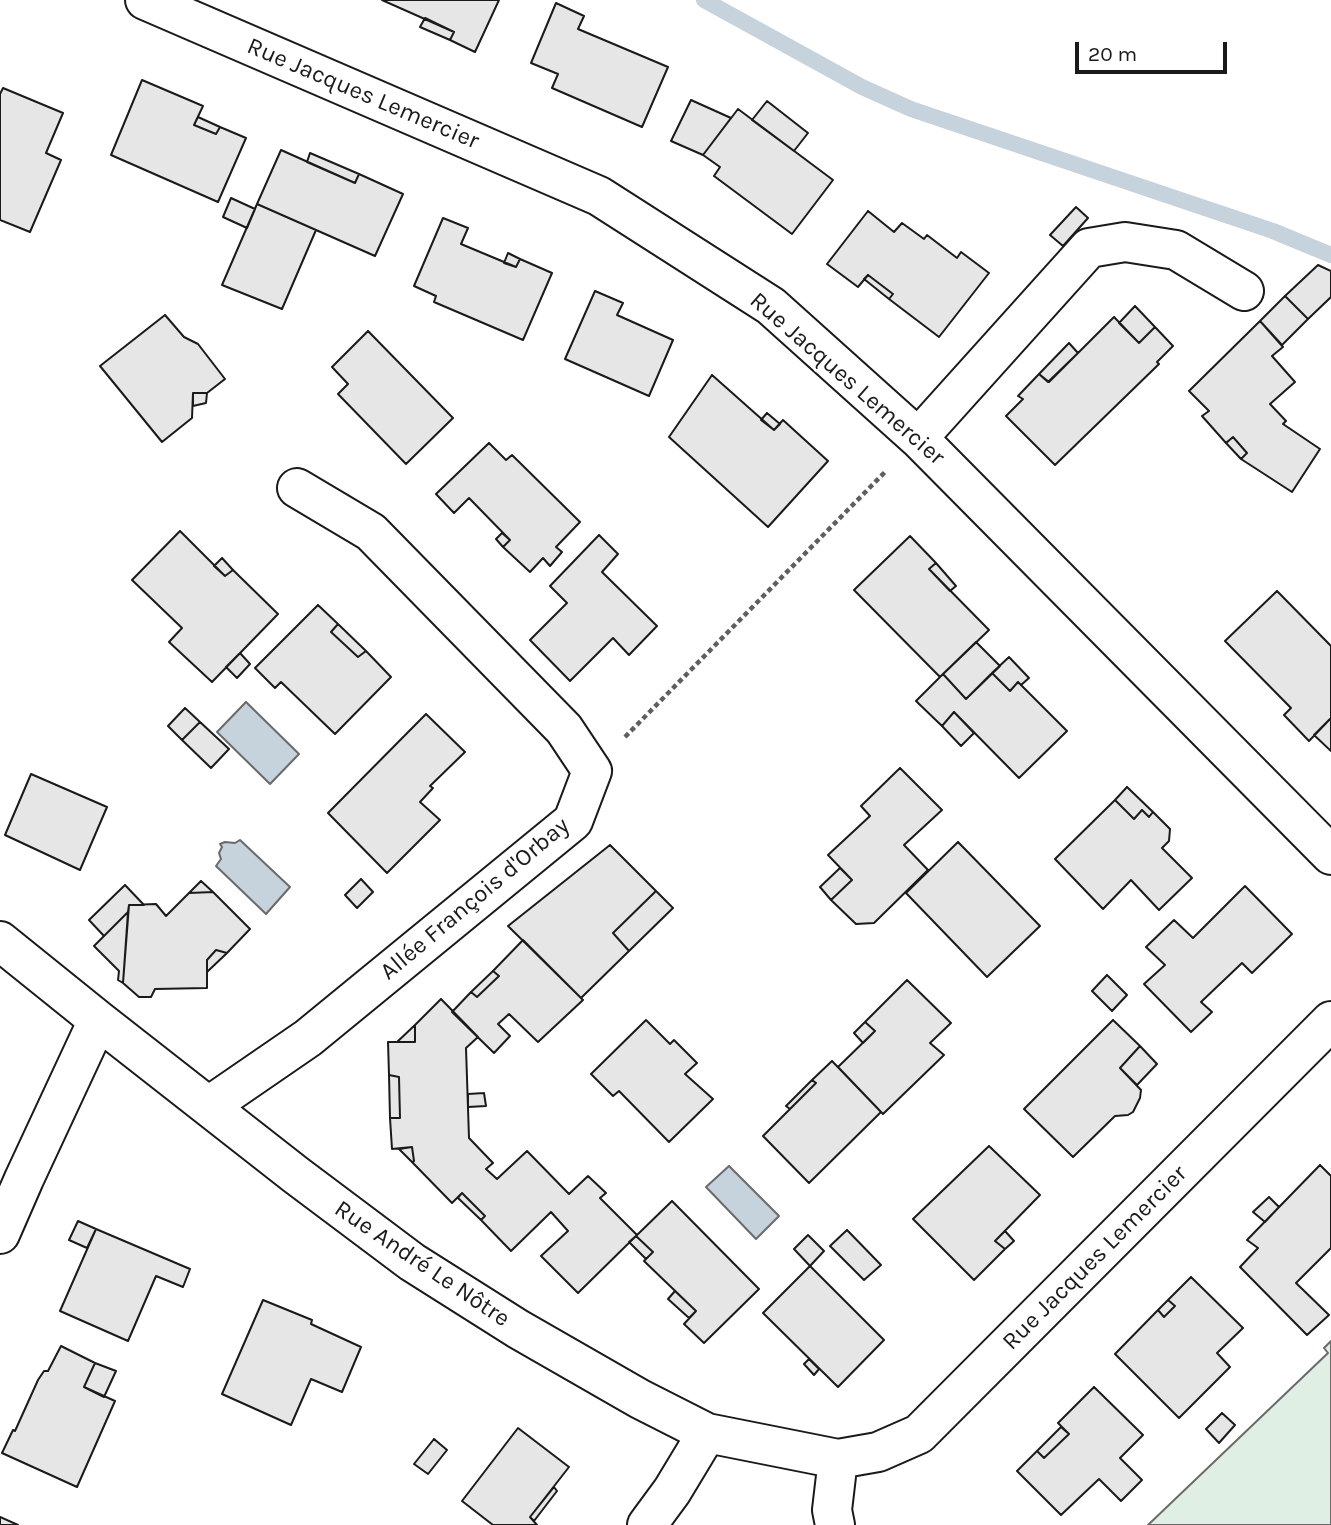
<!DOCTYPE html>
<meta charset="utf-8">
<style>
body{margin:0}
#map{position:relative;width:1331px;height:1525px;overflow:hidden;background:#fff;font-family:Karla,sans-serif}
canvas{display:block}
.scale{position:absolute;left:1075px;top:42px;width:152px;height:32px;box-sizing:border-box;border:4px solid #1a1a1a;border-top:0;padding-left:9px;font-size:21px;line-height:24px;white-space:nowrap;color:#1a1a1a;-webkit-text-stroke:5px #fff;paint-order:stroke}
</style>
<div id="map">
<canvas width="1331" height="1525"></canvas>
<div class="scale">20 m</div>
</div>
<script>
const ctx = document.querySelector('canvas').getContext('2d');
ctx.lineJoin = 'round';
function fill(path, color) { ctx.fillStyle = color; ctx.fill(path, 'evenodd'); }
const toPath = rows => new Path2D(rows.map(r => 'M' + r).join(''));
function strokePath(path, color, width, dash) { ctx.strokeStyle = color; ctx.lineWidth = width; ctx.lineCap = dash ? 'butt' : 'round'; ctx.setLineDash(dash || []); ctx.stroke(path); }
function drawText(font, color, halo, rows, align = 'center') {
  ctx.font = font + ' Karla,sans-serif'; ctx.lineWidth = 5; ctx.setLineDash([]); ctx.textBaseline = 'middle'; ctx.strokeStyle = halo; ctx.fillStyle = color; for (const [text, x, y, turn = 0] of rows) {
    ctx.save(); ctx.translate(x, y); ctx.rotate((+turn || 0) * Math.PI / 180); ctx.textAlign = isNaN(turn) ? turn : align; if (halo) ctx.strokeText(text, 0, 0); ctx.fillText(text, 0, 0); ctx.restore();
  }
}
const green = toPath([
 [1331,1341,1331,1525,1148,1525,1328,1353,1324,1348,1331,1341]
]);
fill(green, '#e0efe3');
strokePath(green, '#6a6a6a', 2);
const water = toPath([
 [246,702,299,754,270,784,217,732,246,702],
 [240,840,290,887,266,914,216,866,221,859,219,853,222,847,220,844,225,842,235,843,240,840],
 [729,1166,779,1216,756,1239,706,1187,729,1166]
]);
fill(water, '#c6d2dc');
strokePath(water, '#6a6a6a', 2);
strokePath(toPath([
 [704,0,862,87,911,109,1273,231,1331,255]
]), '#c6d2dc', 16);
const building = toPath([
 [382,0,499,0,475,52,450,40,454,32,382,0],
 [556,3,584,16,578,29,668,67,642,127,552,88,558,74,531,63,556,3],
 [425,18,454,32,450,40,420,27,425,18],
 [142,80,203,106,194,125,216,134,220,127,246,138,218,202,111,155,142,80],
 [3,88,63,113,46,153,61,160,30,232,0,220,0,94,3,88],
 [691,100,731,118,703,155,671,141,691,100],
 [767,101,808,133,794,151,752,120,767,101],
 [738,109,833,180,792,234,714,176,720,167,703,155,738,109],
 [198,117,220,127,216,134,194,125,198,117],
 [281,150,355,183,359,174,403,194,375,256,257,204,281,150],
 [310,153,359,174,355,183,307,162,310,153],
 [231,198,255,209,247,228,223,217,231,198],
 [257,204,316,230,282,309,222,285,257,204],
 [1076,207,1088,218,1063,246,1050,235,1076,207],
 [868,211,894,232,902,223,924,239,927,235,957,258,961,252,989,273,939,337,889,299,893,294,868,275,858,287,827,264,868,211],
 [443,218,468,228,461,244,516,267,520,259,552,273,523,340,434,302,436,296,414,286,443,218],
 [508,253,520,259,516,267,504,263,508,253],
 [1318,265,1331,271,1331,297,1308,319,1285,296,1318,265],
 [868,275,893,294,889,299,864,279,868,275],
 [595,291,623,303,617,315,673,340,649,396,565,359,595,291],
 [1285,296,1308,319,1282,345,1260,321,1285,296],
 [1135,306,1155,327,1139,343,1119,323,1135,306],
 [165,315,184,337,198,344,225,379,207,393,193,393,192,418,162,442,100,366,165,315],
 [1114,317,1139,343,1155,327,1173,346,1157,362,1159,364,1055,465,1006,416,1023,399,1018,396,1039,374,1049,382,1114,317],
 [1260,321,1283,347,1272,356,1295,382,1270,404,1286,421,1283,424,1320,449,1292,492,1241,459,1247,453,1233,437,1226,443,1202,416,1209,411,1189,391,1260,321],
 [368,331,453,418,406,464,338,394,348,384,332,367,368,331],
 [1069,343,1078,353,1048,382,1039,374,1069,343],
 [712,375,774,430,783,420,828,461,768,527,669,437,712,375],
 [193,393,207,393,206,403,193,406,193,393],
 [767,413,780,424,774,430,761,420,767,413],
 [1233,437,1247,453,1241,459,1226,443,1233,437],
 [489,443,506,460,512,455,580,522,556,547,562,552,550,566,543,558,530,572,503,547,510,540,469,498,454,513,436,494,489,443],
 [180,531,225,576,233,570,278,614,212,682,169,642,182,628,132,580,180,531],
 [502,533,510,540,503,547,496,539,502,533],
 [599,535,618,554,602,572,657,626,629,655,613,638,570,681,530,640,567,603,550,586,599,535],
 [910,536,936,563,929,569,989,630,940,677,854,590,910,536],
 [222,558,233,570,225,576,214,566,222,558],
 [936,563,956,586,950,591,929,569,936,563],
 [1277,591,1331,646,1331,718,1309,741,1284,715,1291,708,1225,641,1277,591],
 [318,605,338,624,331,632,358,657,366,651,391,677,335,734,281,682,275,688,255,668,318,605],
 [338,624,366,651,358,657,331,632,338,624],
 [976,642,1000,666,966,699,943,674,976,642],
 [240,653,250,664,237,678,226,667,240,653],
 [1009,657,1029,678,1021,685,1018,682,1010,691,992,673,1009,657],
 [992,673,1010,691,1018,682,1067,731,1019,778,954,712,942,726,916,701,943,674,966,699,992,673],
 [185,708,200,722,182,740,168,726,185,708],
 [954,712,974,733,961,746,942,726,954,712],
 [426,714,465,752,430,786,433,788,420,802,440,820,387,873,328,813,426,714],
 [1331,718,1331,751,1314,735,1331,718],
 [200,722,229,749,211,768,182,740,200,722],
 [900,768,942,810,904,845,928,870,874,923,856,924,831,900,852,880,828,855,870,816,861,806,900,768],
 [31,774,107,807,80,870,5,835,31,774],
 [1127,787,1153,812,1149,817,1142,810,1134,819,1115,800,1127,787],
 [1115,800,1134,819,1142,810,1149,817,1153,812,1170,829,1169,841,1162,848,1192,878,1159,910,1131,880,1103,909,1055,859,1115,800],
 [958,842,1040,926,987,977,906,893,958,842],
 [610,845,656,891,613,933,629,951,581,998,508,926,610,845],
 [840,868,852,880,831,900,820,887,840,868],
 [361,879,373,892,357,908,345,895,361,879],
 [201,881,213,892,189,893,201,881],
 [125,885,144,905,129,905,128,912,104,936,89,920,125,885],
 [1245,886,1292,934,1252,973,1242,963,1201,1002,1212,1012,1191,1032,1144,984,1165,965,1146,947,1174,920,1193,938,1245,886],
 [656,891,673,908,629,951,613,933,656,891],
 [213,892,250,929,227,953,216,950,207,960,207,988,155,989,151,997,139,997,123,983,129,905,156,904,166,916,189,893,213,892],
 [128,912,123,983,118,980,119,971,94,946,128,912],
 [523,940,583,1000,538,1042,509,1014,498,1024,510,1036,494,1053,452,1012,471,992,477,997,499,976,493,971,523,940],
 [216,950,227,953,207,972,207,960,216,950],
 [493,971,499,976,477,997,471,992,493,971],
 [1107,975,1127,995,1112,1011,1092,991,1107,975],
 [907,980,951,1023,930,1043,944,1055,883,1114,838,1067,875,1031,865,1022,907,980],
 [441,999,478,1037,466,1048,469,1138,493,1163,486,1169,497,1179,527,1151,569,1194,588,1176,606,1193,600,1198,637,1235,578,1293,541,1256,568,1231,551,1212,511,1251,481,1220,485,1216,462,1193,452,1203,412,1162,414,1161,412,1147,392,1149,390,1118,400,1118,399,1077,389,1075,388,1042,415,1042,415,1025,441,999],
 [646,1020,670,1044,674,1040,697,1063,685,1074,713,1099,669,1142,619,1091,613,1096,591,1074,646,1020],
 [1113,1020,1140,1046,1120,1068,1141,1090,1140,1098,1133,1112,1128,1115,1115,1116,1073,1157,1024,1109,1113,1020],
 [865,1022,875,1031,863,1043,854,1033,865,1022],
 [415,1025,415,1042,397,1042,415,1025],
 [1140,1046,1157,1064,1137,1085,1120,1068,1140,1046],
 [832,1061,881,1112,809,1183,763,1136,816,1083,812,1080,832,1061],
 [389,1075,399,1077,400,1118,390,1118,389,1075],
 [812,1080,816,1083,790,1109,786,1106,812,1080],
 [484,1093,486,1106,468,1107,468,1094,484,1093],
 [989,1146,1040,1195,995,1241,1005,1249,974,1280,913,1219,989,1146],
 [412,1147,414,1161,412,1162,399,1149,412,1147],
 [1320,1165,1331,1176,1331,1248,1296,1283,1329,1315,1307,1335,1240,1267,1258,1248,1247,1240,1320,1165],
 [462,1193,485,1216,481,1220,458,1198,462,1193],
 [1269,1197,1279,1207,1265,1222,1253,1212,1269,1197],
 [672,1201,759,1289,704,1343,684,1324,696,1311,644,1261,653,1252,636,1236,672,1201],
 [78,1221,96,1229,87,1248,69,1240,78,1221],
 [96,1229,190,1269,183,1287,156,1276,128,1341,60,1311,96,1229],
 [847,1230,881,1265,864,1280,830,1246,847,1230],
 [1005,1231,1014,1241,1005,1249,995,1241,1005,1231],
 [808,1235,824,1251,810,1266,794,1249,808,1235],
 [636,1236,653,1252,646,1259,629,1242,636,1236],
 [810,1266,884,1340,838,1387,763,1313,810,1266],
 [1191,1277,1243,1328,1217,1353,1230,1367,1179,1418,1115,1354,1158,1310,1164,1317,1175,1306,1168,1300,1191,1277],
 [675,1291,696,1311,689,1318,668,1299,675,1291],
 [263,1300,312,1320,311,1324,361,1347,342,1392,311,1379,291,1425,222,1394,263,1300],
 [1168,1300,1175,1306,1164,1317,1158,1310,1168,1300],
 [61,1346,95,1363,84,1387,115,1401,77,1487,2,1453,13,1430,15,1431,38,1380,44,1371,48,1371,61,1346],
 [809,1359,819,1369,814,1375,804,1364,809,1359],
 [95,1363,116,1371,104,1397,84,1387,95,1363],
 [1094,1387,1143,1435,1120,1458,1142,1480,1121,1501,1099,1479,1061,1515,1017,1471,1037,1451,1044,1458,1069,1434,1058,1423,1094,1387],
 [1222,1413,1235,1425,1219,1443,1206,1429,1222,1413],
 [1061,1427,1069,1434,1044,1458,1037,1451,1061,1427],
 [518,1428,569,1467,530,1517,537,1525,493,1525,462,1501,518,1428],
 [434,1439,447,1450,428,1474,414,1464,434,1439],
 [554,1487,557,1491,534,1521,530,1517,554,1487],
 [0,1517,18,1525,0,1525,0,1517]
]);
fill(building, '#e6e6e6');
strokePath(building, '#1a1a1a', 2);
const street = toPath([
 [145,0,599,196,771,306,918,438,1331,855],
 [918,438,1089,248,1125,242,1176,250,1244,291],
 [0,941,98,1020,296,1175,412,1262,518,1329,640,1399,707,1433,838,1459,832,1510,835,1525],
 [209,1106,308,1038,573,821,592,771,564,729,371,532,297,488],
 [0,1234,24,1179,98,1020],
 [838,1459,878,1452,919,1434,1331,1021],
 [647,1525,672,1491,707,1433]
]);
strokePath(street, '#1a1a1a', 42);
strokePath(toPath([
 [625,737,886,471]
]), '#5f5f5f', 4.5, [5, 3.5]);
strokePath(street, '#fff', 38);
drawText('24px', '#1a1a1a', '#fff', [
 ["Rue Jacques Lemercier",363,94,23],
 ["Rue Jacques Lemercier",847,379,41],
 ["Allée François d'Orbay",475,899,-40],
 ["Rue Jacques Lemercier",1095,1258,-45],
 ["Rue André Le Nôtre",422,1264,34]
]);
</script>
